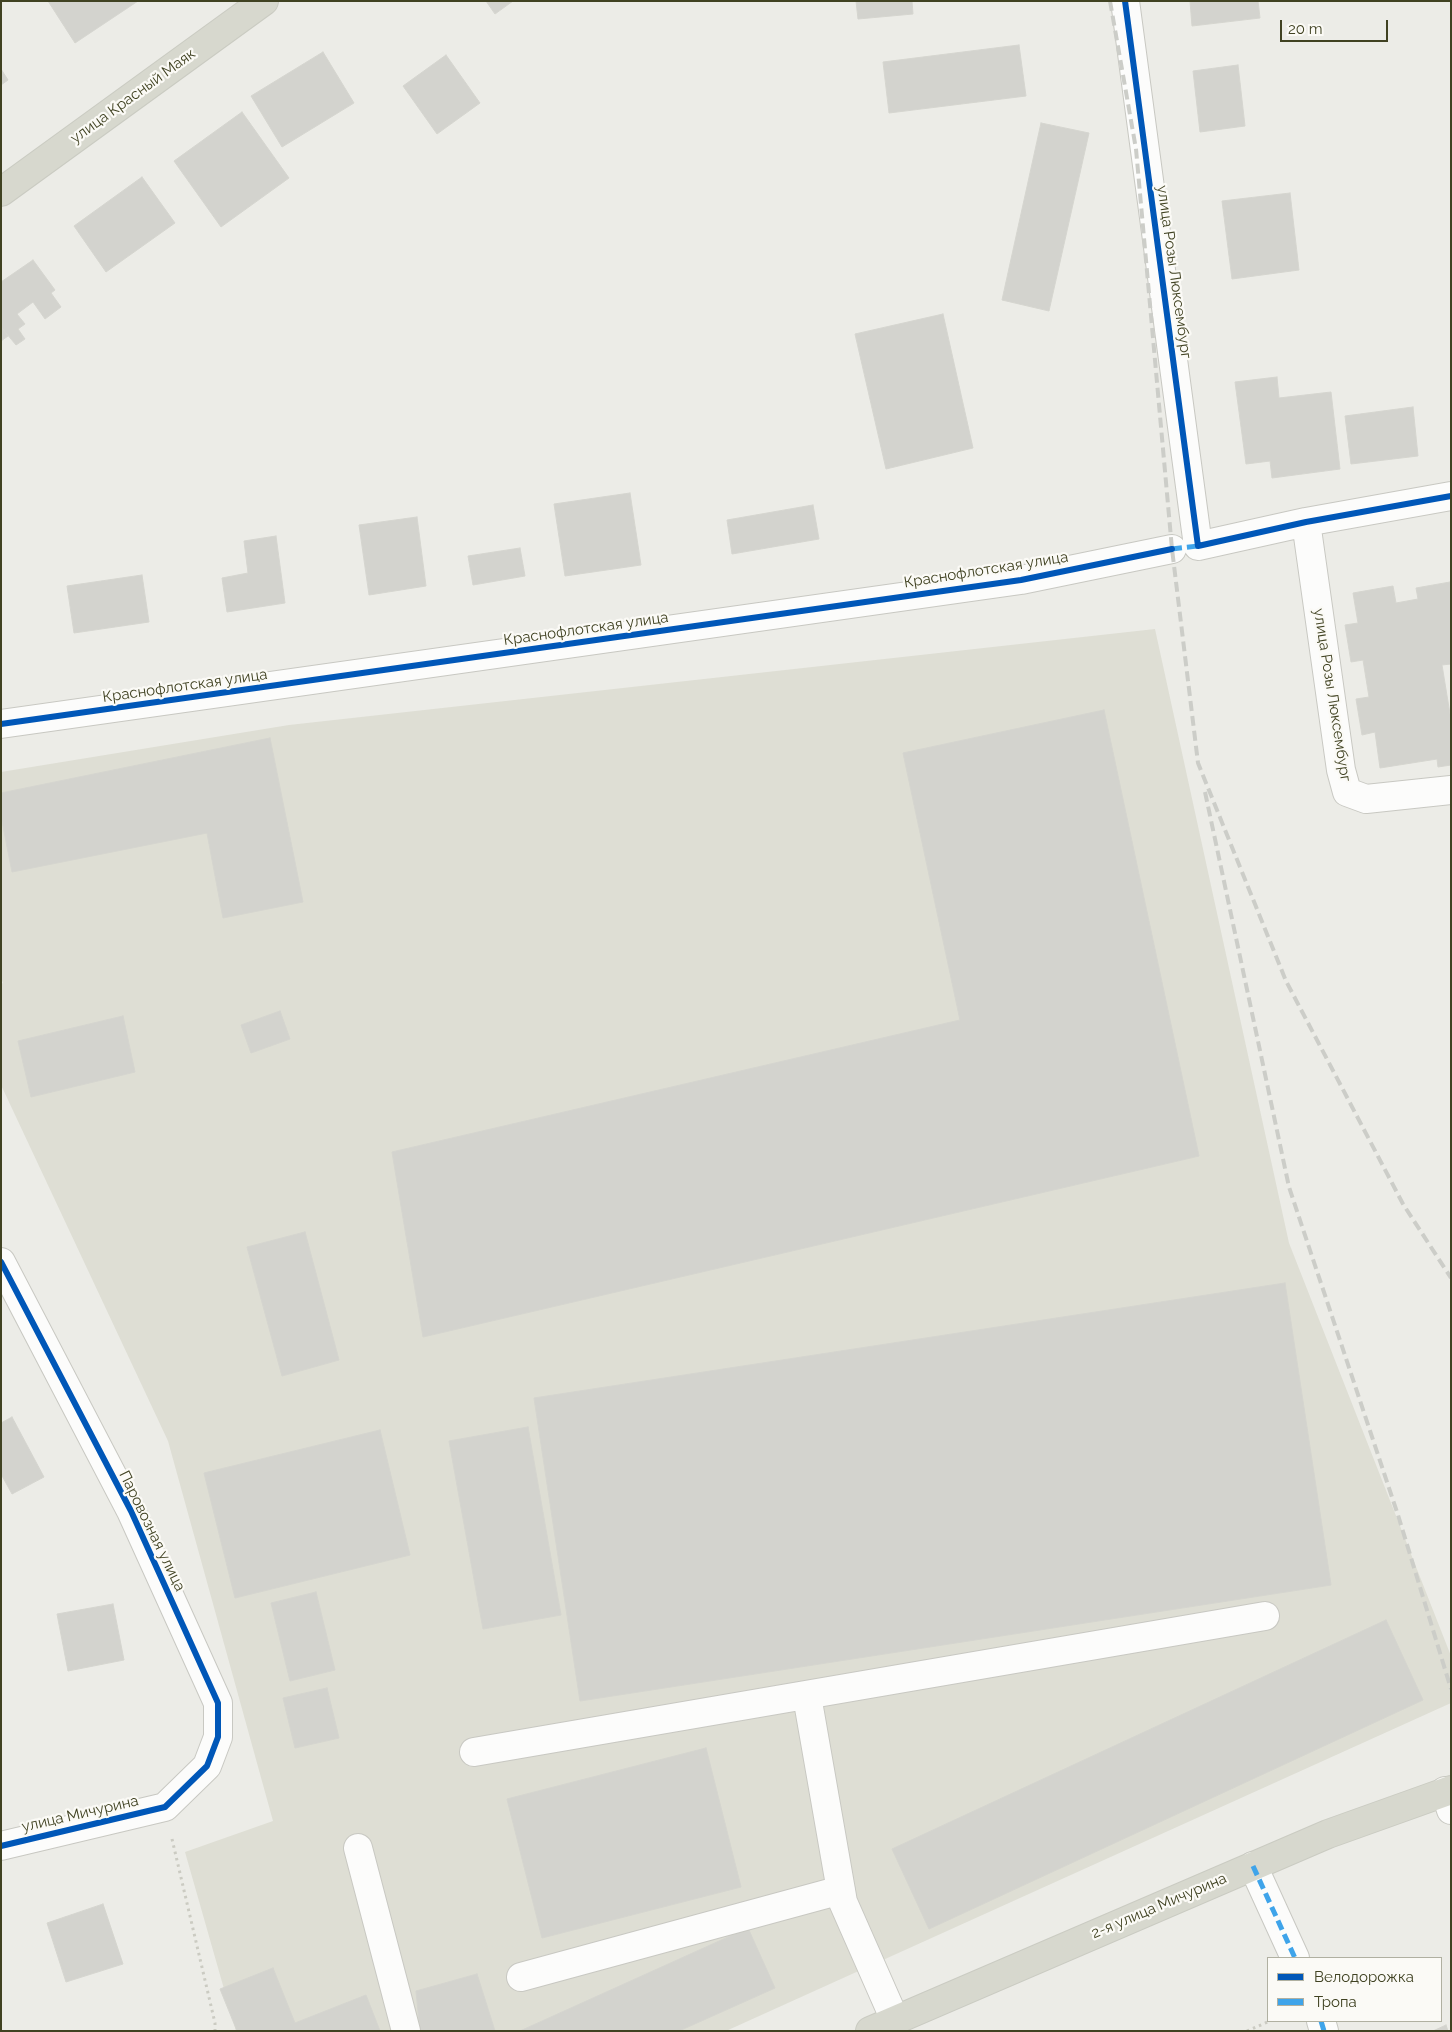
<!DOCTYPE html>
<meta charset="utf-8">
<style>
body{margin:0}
#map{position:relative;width:1452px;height:2032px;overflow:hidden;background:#ecece7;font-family:Raleway,sans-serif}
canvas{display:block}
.frame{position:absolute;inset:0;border:2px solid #404222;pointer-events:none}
.legend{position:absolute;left:1267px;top:1957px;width:175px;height:65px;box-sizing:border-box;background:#fbfaf6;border:1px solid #b0b0a1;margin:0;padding:6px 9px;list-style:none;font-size:15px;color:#404222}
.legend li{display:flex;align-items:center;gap:10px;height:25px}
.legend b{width:25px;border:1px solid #b0b0a1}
.scale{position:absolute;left:1280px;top:20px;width:108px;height:22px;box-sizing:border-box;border:2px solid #404222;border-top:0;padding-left:6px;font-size:15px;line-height:18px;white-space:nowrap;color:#404222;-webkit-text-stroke:4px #fbfaf6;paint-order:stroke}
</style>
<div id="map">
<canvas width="1452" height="2032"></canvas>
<div class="frame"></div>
<ul class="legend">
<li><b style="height:6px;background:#0057b8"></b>Велодорожка</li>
<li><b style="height:6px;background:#3fa4ea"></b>Тропа</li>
</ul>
<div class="scale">20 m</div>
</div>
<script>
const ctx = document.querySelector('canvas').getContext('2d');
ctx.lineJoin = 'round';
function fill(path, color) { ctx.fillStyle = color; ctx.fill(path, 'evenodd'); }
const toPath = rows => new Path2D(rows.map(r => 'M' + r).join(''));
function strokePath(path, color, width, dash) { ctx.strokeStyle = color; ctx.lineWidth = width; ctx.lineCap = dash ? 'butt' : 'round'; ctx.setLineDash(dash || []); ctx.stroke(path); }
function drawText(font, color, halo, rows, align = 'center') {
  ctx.font = font + ' Raleway,sans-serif'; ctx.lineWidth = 4.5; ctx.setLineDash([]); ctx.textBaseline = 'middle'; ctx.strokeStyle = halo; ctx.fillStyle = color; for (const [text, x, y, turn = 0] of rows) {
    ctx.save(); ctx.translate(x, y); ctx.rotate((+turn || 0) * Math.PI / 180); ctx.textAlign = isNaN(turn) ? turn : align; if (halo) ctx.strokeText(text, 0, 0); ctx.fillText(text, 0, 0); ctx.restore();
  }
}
fill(toPath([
 [1155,629,1289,1243,1451,1656,1451,1703,726,2031,236,2031,185,1852,273,1821,168,1441,1,1085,1,984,3,983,1,978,1,772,289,725]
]), '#deded4');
const building = toPath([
 [48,1,138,1,75,43,48,1],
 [486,1,513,1,495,14,486,1],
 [856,1,912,1,913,14,858,19,856,1],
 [1190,1,1258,1,1260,18,1192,26,1190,1],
 [1019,45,1026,96,889,113,883,62,1019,45],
 [323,52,354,103,282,147,251,96,323,52],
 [446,55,480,103,437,134,403,86,446,55],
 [1238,65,1245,126,1200,132,1193,71,1238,65],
 [1,69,8,80,1,85,1,69],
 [242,112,289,178,221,227,174,161,242,112],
 [1041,123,1089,133,1049,311,1002,300,1041,123],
 [142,177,175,223,106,272,74,226,142,177],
 [1290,193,1299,270,1232,279,1222,201,1290,193],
 [33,260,55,290,51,293,61,307,45,319,33,302,17,314,25,324,18,329,25,339,16,345,1,327,1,282,33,260],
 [943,314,973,448,886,469,855,334,943,314],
 [1,327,8,336,1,341,1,327],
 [1277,377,1279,398,1331,392,1340,469,1272,478,1270,461,1246,464,1235,382,1277,377],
 [1413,407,1418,456,1351,464,1345,416,1413,407],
 [630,493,641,565,565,576,554,504,630,493],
 [813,505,819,539,732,554,727,520,813,505],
 [417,517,426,586,369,595,359,525,417,517],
 [276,536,285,603,227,612,222,578,248,573,244,541,276,536],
 [520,548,525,576,473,585,468,556,520,548],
 [142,575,149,622,74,633,67,586,142,575],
 [1450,582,1451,664,1442,665,1451,720,1451,765,1438,767,1437,759,1380,768,1375,732,1362,735,1356,699,1369,697,1363,660,1351,662,1345,625,1358,623,1353,593,1393,586,1396,603,1418,599,1416,588,1450,582],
 [1104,710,1199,1156,423,1337,392,1152,960,1020,903,753,1104,710],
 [270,738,303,902,223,918,207,833,12,872,1,816,1,793,270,738],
 [280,1011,290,1039,251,1053,241,1025,280,1011],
 [123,1016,135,1072,31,1097,18,1041,123,1016],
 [305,1232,339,1360,282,1376,247,1247,305,1232],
 [1285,1283,1331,1585,580,1701,534,1398,1285,1283],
 [12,1417,44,1477,12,1494,1,1474,1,1423,12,1417],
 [528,1427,561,1615,483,1629,449,1441,528,1427],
 [380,1430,410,1555,235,1598,204,1473,380,1430],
 [316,1592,335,1670,290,1681,271,1603,316,1592],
 [113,1604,124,1660,68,1671,57,1614,113,1604],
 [1386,1620,1423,1700,929,1929,892,1849,1386,1620],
 [327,1688,339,1738,295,1748,283,1698,327,1688],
 [706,1748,741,1887,542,1938,507,1799,706,1748],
 [103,1904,123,1964,66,1982,47,1923,103,1904],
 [748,1928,775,1988,679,2031,520,2031,748,1928],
 [273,1968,295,2023,366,1995,380,2031,237,2031,220,1989,273,1968],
 [477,1974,495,2031,420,2031,416,1991,477,1974],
 [1446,2025,1448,2031,1433,2031,1446,2025]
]);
fill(building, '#d3d3ce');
strokePath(building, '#d5d5cf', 1);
const minor = toPath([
 [1125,1,1198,546,1306,522,1451,496],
 [1306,522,1341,770,1347,792,1366,799,1451,790],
 [1,724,1021,580,1172,549],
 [1,1262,131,1511,218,1703,218,1737,207,1766,165,1807,1,1846],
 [807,1696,843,1902,895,2020],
 [474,1752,1265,1616],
 [1445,1791,1451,1810],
 [358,1848,406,2031],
 [1253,1866,1295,1958],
 [521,1977,841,1890],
 [1321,2021,1324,2031]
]);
const major = toPath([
 [1,192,264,1],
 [870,2031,1328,1834,1451,1790]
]);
strokePath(minor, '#c8c8c2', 30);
strokePath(major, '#cacbc2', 30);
strokePath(toPath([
 [172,1839,215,2023,215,2031],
 [1247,2031,1270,2021]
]), '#cbcbc2', 3, [2.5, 4]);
strokePath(minor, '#fcfcfb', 28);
strokePath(major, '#d7d8ce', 28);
strokePath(toPath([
 [1110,1,1136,149,1172,549,1198,763,1286,981,1403,1204,1451,1278],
 [1205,792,1289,1187,1398,1515,1451,1689]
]), '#cccdc8', 4, [10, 5]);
strokePath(toPath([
 [1172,549,1198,546],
 [1253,1866,1295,1958],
 [1321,2021,1324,2031]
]), '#3fa4ea', 5, [10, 5]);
strokePath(toPath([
 [1125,1,1198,546,1306,522,1451,496],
 [1,724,1021,580,1172,549],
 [1,1262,131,1511,218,1703,218,1737,207,1766,165,1807,1,1846]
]), '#0057b8', 6);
drawText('15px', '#404222', '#fbfaf6', [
 ["улица Красный Маяк",133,96,-36],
 ["улица Розы Люксембург",1174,272,82],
 ["Краснофлотская улица",986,570,-9],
 ["Краснофлотская улица",586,629,-8],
 ["Краснофлотская улица",185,686,-8],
 ["улица Розы Люксембург",1332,695,81],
 ["Паровозная улица",152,1531,64],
 ["улица Мичурина",80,1814,-13],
 ["2-я улица Мичурина",1159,1906,-23]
]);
</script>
